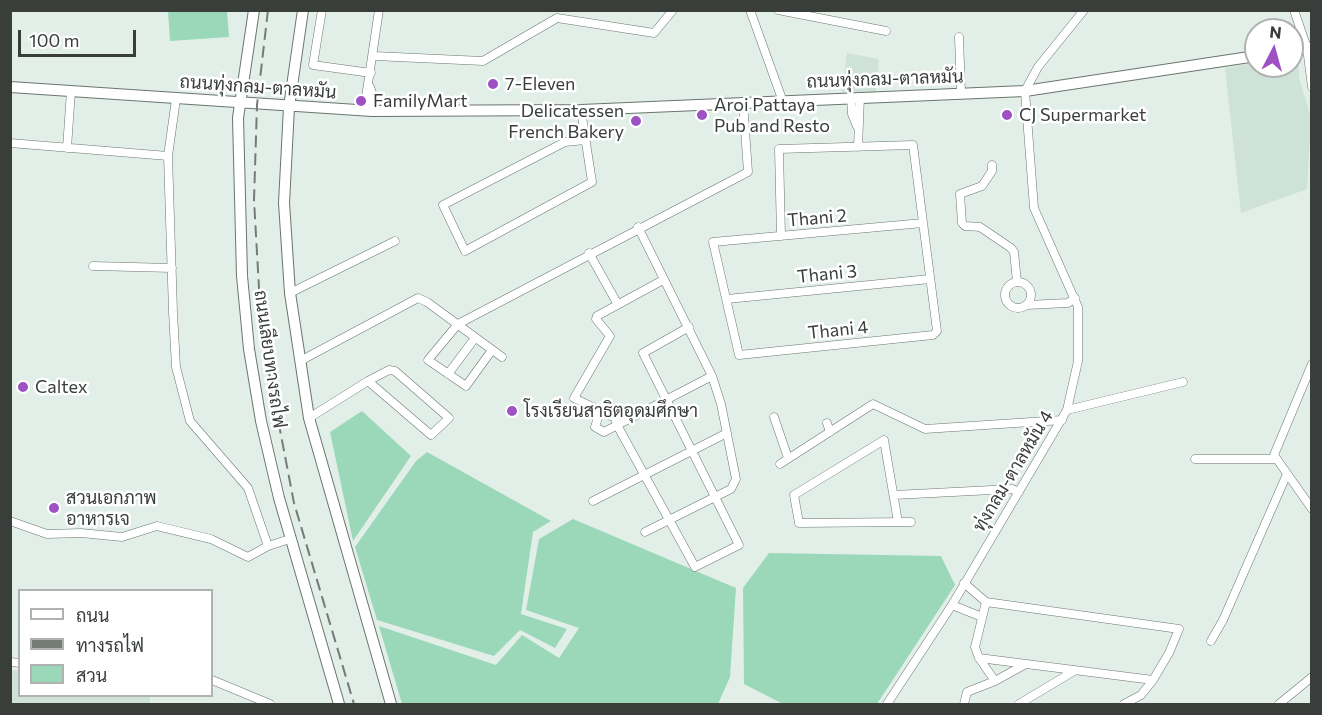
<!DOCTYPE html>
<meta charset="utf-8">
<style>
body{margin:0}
#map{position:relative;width:1322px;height:715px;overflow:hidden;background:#e2efe8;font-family:Commissioner,Sarabun,sans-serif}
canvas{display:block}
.frame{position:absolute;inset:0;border:12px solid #393e3b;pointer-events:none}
.legend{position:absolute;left:18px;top:589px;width:195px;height:108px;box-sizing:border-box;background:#fff;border:2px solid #b0b2b1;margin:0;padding:8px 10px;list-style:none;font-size:18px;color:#393e3b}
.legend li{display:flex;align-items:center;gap:12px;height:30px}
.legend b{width:30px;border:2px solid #b0b2b1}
.north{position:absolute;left:1244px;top:18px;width:60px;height:60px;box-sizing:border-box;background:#fff;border:2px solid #b0b2b1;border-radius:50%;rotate:6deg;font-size:16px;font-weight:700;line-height:24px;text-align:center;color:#393e3b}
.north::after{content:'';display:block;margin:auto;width:21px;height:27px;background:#9d51c2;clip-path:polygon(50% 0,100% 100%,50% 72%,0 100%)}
.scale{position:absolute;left:18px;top:30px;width:118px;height:27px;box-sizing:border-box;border:3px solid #393e3b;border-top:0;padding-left:8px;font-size:18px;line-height:21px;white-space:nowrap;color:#393e3b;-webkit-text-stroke:4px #fff;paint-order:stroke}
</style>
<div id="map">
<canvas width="1322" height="715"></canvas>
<div class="frame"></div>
<ul class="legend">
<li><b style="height:8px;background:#fff"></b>ถนน</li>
<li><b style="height:8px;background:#747c78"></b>ทางรถไฟ</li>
<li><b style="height:16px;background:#9bd8ba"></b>สวน</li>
</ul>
<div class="north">N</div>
<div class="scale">100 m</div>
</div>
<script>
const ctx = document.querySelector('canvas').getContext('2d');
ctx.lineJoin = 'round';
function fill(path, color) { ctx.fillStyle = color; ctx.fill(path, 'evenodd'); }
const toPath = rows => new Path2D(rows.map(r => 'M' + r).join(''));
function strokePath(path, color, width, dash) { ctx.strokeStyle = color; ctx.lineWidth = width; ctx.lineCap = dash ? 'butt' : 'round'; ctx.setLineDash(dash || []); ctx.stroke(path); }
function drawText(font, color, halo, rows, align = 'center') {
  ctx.font = font + ' Commissioner,Sarabun,sans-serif'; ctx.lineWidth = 5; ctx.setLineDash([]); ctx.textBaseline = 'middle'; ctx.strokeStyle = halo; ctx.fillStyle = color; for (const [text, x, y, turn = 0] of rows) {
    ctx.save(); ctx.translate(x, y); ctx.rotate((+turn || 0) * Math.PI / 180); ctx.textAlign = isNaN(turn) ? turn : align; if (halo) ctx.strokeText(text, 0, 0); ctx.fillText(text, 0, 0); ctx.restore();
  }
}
fill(toPath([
 [847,53,879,59,876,92,842,92],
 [1298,55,1299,78,1311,117,1307,189,1241,213,1225,68,1256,62,1256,66,1292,66,1292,56],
 [11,670,19,671,20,696,150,696,150,704,11,704]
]), '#cfe2d8');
fill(toPath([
 [168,11,227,11,229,37,170,41],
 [362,411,411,456,353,541,330,432],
 [427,452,551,521,533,532,521,614,567,629,555,648,520,630,494,656,377,620,355,547,416,461],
 [573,519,736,588,730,677,718,704,402,704,379,626,496,665,522,635,559,658,579,628,526,610,539,539],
 [769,553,941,556,955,585,877,704,783,704,744,684,743,588]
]), '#9bd8ba');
const street = toPath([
 [322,10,313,65,371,73],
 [750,10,782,99],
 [778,10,886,31],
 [1294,10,1307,48,1312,87],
 [959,37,961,94],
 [374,56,483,61,557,18,654,33,673,10],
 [370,87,373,96,372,111],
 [851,97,852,114,857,126],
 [176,99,168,156,173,312,176,367,190,421,248,488,268,546,290,539],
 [364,110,379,10],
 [581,110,592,182,465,251,443,205,565,142,585,140],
 [10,143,168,156],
 [858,147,860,97],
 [67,148,71,91],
 [992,165,992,171,982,186,960,194,962,223,965,226,980,227,1011,248,1014,252,1017,282],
 [638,227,712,376,721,404,736,479,731,489,645,532],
 [781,236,779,149,913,145,937,331,933,335,739,355,713,242,923,223],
 [589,253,617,303],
 [93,266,172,268],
 [663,280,597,316,596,319,610,336,574,398,615,418,617,425,695,567,739,545,643,353,689,327],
 '1005 295a13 13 0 1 1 26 0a13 13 0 1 1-26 0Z',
 [290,293,395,241],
 [727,299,930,279],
 [1027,305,1068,303,1075,298],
 [492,350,466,386,428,360,458,324,748,172,743,102],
 [300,361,418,298,427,302,502,357],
 [1312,364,1274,455,1312,509],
 [448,374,475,338],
 [1067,410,1183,382],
 [600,411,595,427,604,432,712,376],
 [774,417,788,458],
 [309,418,368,381,389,370,395,371,449,418,431,435,368,381],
 [827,423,830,432],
 [1195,459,1274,459],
 [780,464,873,404,925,429,1062,420],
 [894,495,1012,489,1019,492],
 [593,501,727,433],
 [10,521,47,534,81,533,122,537,157,526,211,539,248,557,268,546],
 [898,522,884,440,794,495,799,523,911,522],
 [964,583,986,602,1179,629,1169,653,1153,680,1141,695,1124,704],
 [986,602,975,647,979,658,995,681],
 [952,605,982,617],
 [1211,641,1223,620,1287,474],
 [979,658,1153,680],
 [10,662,20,663],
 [212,680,270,704],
 [887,704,952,605,1067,410,1078,361,1078,307,1034,208,1025,91,1038,67,1084,10],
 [964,704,967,692,995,681,1024,665],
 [1019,704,1074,671],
 [1279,704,1312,677]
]);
const secondary = toPath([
 [254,10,238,118,242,276,249,349,261,421,279,498,339,704],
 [303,10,289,107,284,203,290,293,309,418,391,704],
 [1292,50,1312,47],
 [10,87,372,111,581,110,1025,91,1256,56]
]);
strokePath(street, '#6b7570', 9);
strokePath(secondary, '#6b7570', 12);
strokePath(street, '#fff', 8);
strokePath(secondary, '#fff', 10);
strokePath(toPath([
 [268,10,257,105,254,200,259,288,267,362,294,503,354,704]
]), '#747c78', 2, [12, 6]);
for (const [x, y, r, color] of [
 [493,84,6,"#9d51c2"],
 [361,101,6,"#9d51c2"],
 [702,115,6,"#9d51c2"],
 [1007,115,6,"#9d51c2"],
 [636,121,6,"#9d51c2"],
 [23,387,6,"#9d51c2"],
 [512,411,6,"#9d51c2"],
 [54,508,6,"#9d51c2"]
]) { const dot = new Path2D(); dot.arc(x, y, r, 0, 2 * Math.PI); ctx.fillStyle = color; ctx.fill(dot); strokePath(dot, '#fff', 2); }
drawText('18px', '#393e3b', '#fff', [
 ["ถนนทุ่งกลม-ตาลหมัน",885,79,-2],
 ["ถนนทุ่งกลม-ตาลหมัน",258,87,4],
 ["Thani 2",817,218,-5],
 ["Thani 3",827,274,-6],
 ["Thani 4",838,330,-6],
 ["ถนนเลียบทางรถไฟ",270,359,82],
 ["ทุ่งกลม-ตาลหมัน 4",1013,471,-59]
]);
drawText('18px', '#393e3b', '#fff', [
 ["7-Eleven",505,84],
 ["FamilyMart",373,101],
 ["Aroi Pattaya",714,105],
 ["Pub and Resto",714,126],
 ["Delicatessen",624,111,"right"],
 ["French Bakery",624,132,"right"],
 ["CJ Supermarket",1019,115],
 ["Caltex",35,387],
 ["โรงเรียนสาธิตอุดมศึกษา",524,411],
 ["สวนเอกภาพ",66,498],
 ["อาหารเจ",66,519]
], 'left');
</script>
